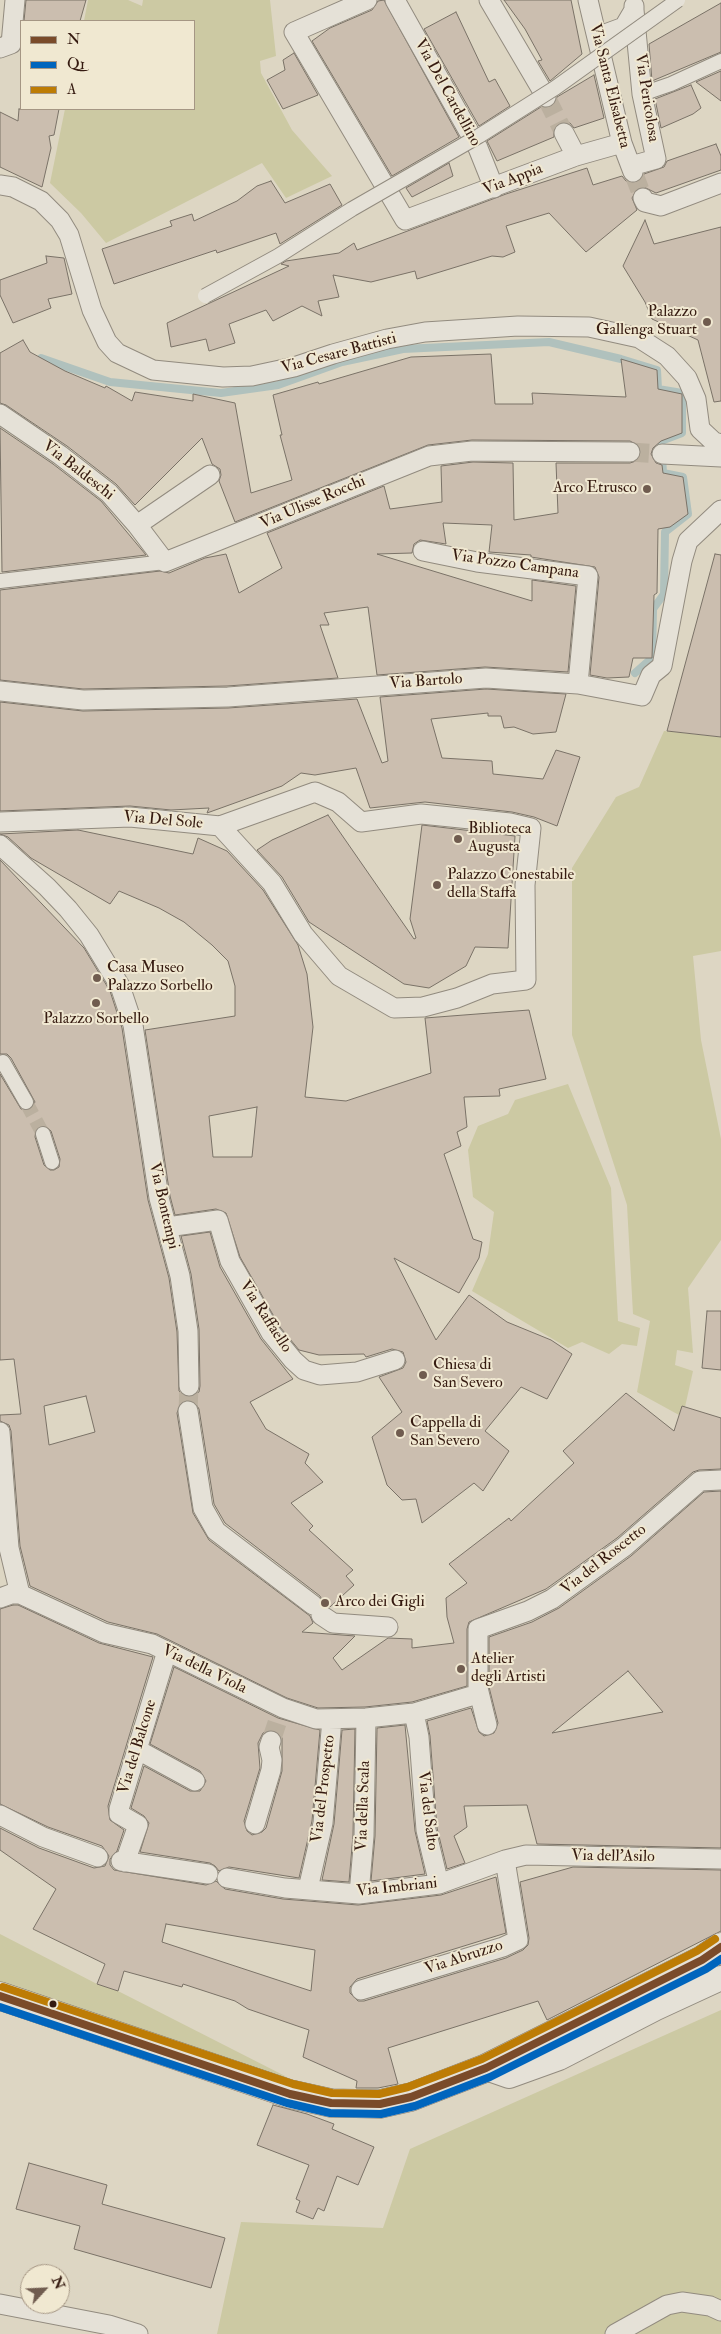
<!DOCTYPE html>
<style>
body{margin:0}
#map{position:relative;width:721px;height:2334px;overflow:hidden;background:#ddd6c3;font-family:"IM FELL Double Pica",serif}
canvas{display:block}
.legend{position:absolute;left:20px;top:20px;width:175px;height:90px;box-sizing:border-box;background:#f0e8d1;border:1px solid #a59684;margin:0;padding:6px 9px;list-style:none;font-size:15px;color:#351a10}
.legend li{display:flex;align-items:center;gap:10px;height:25px}
.legend b{width:25px;border:1px solid #a59684}
.north{position:absolute;left:20px;top:2264px;width:50px;height:50px;box-sizing:border-box;background:#f0e8d1;border:1px solid #a59684;border-radius:50%;rotate:65deg;font-size:14px;font-weight:700;line-height:20px;text-align:center;color:#351a10}
.north::after{content:'';display:block;margin:auto;width:18px;height:22px;background:#705c4f;clip-path:polygon(50% 0,100% 100%,50% 72%,0 100%)}
</style>
<div id="map">
<canvas width="721" height="2334"></canvas>
<ul class="legend">
<li><b style="height:6px;background:#7a4b2a"></b>N</li>
<li><b style="height:6px;background:#0065bd"></b>Q1</li>
<li><b style="height:6px;background:#bd7c05"></b>A</li>
</ul>
<div class="north">N</div>
</div>
<script>
const ctx = document.querySelector('canvas').getContext('2d');
ctx.lineJoin = 'round';
function fill(path, color) { ctx.fillStyle = color; ctx.fill(path, 'evenodd'); }
const toPath = rows => new Path2D(rows.map(r => 'M' + r).join(''));
function strokePath(path, color, width, dash) { ctx.strokeStyle = color; ctx.lineWidth = width; ctx.lineCap = dash ? 'butt' : 'round'; ctx.setLineDash(dash || []); ctx.stroke(path); }
function drawText(font, color, halo, rows, align = 'center') {
  ctx.font = font + ' "IM FELL Double Pica",serif'; ctx.lineWidth = 4; ctx.setLineDash([]); ctx.textBaseline = 'middle'; ctx.strokeStyle = halo; ctx.fillStyle = color; for (const [text, x, y, turn = 0] of rows) {
    ctx.save(); ctx.translate(x, y); ctx.rotate((+turn || 0) * Math.PI / 180); ctx.textAlign = isNaN(turn) ? turn : align; if (halo) ctx.strokeText(text, 0, 0); ctx.fillText(text, 0, 0); ctx.restore();
  }
}
fill(toPath([
 [88,0,128,0,142,6,143,0,270,0,276,56,260,61,261,73,292,130,332,176,286,198,262,163,106,243,81,213,50,183,65,109,194,109,194,21,84,21],
 [664,731,721,737,721,951,693,956,701,1040,721,1139,721,1240,688,1288,693,1353,677,1350,675,1365,693,1371,685,1407,682,1406,679,1415,637,1392,650,1321,633,1314,627,1205,572,1035,572,868,616,797,639,787],
 [568,1084,611,1188,618,1321,640,1328,637,1346,622,1344,609,1354,582,1342,568,1348,472,1291,488,1254,494,1212,473,1197,468,1150,478,1126,508,1114,515,1100],
 [0,1934,97,1984,118,1991,287,2077,241,2066,0,1990],
 [721,2010,721,2334,217,2334,241,2222,383,2228,410,2149]
]), '#ccc9a3');
strokePath(toPath([
 [41,358,110,382,221,393,278,385,342,362,403,349,549,342,621,359,657,370,658,389,682,393,682,433,661,441,663,473,683,477,688,514,665,532,664,594,653,609,652,658,635,673]
]), '#b0c1bd', 8);
const building = toPath([
 [26,0,86,0,80,21,24,21,26,0],
 [384,0,459,137,392,176,312,41,330,28,372,10,378,1,384,0],
 [504,0,571,0,582,54,550,81,538,61,542,60,525,29,504,0],
 [721,3,721,52,652,81,649,44,721,3],
 [456,12,489,82,495,79,510,106,479,126,424,29,456,12],
 [294,53,318,95,283,109,267,80,285,70,283,60,294,53],
 [721,71,721,101,696,82,721,71],
 [594,75,604,118,574,128,570,123,559,123,554,127,554,137,497,161,487,141,541,107,552,106,557,97,594,75],
 [691,85,701,108,693,114,661,128,655,99,691,85],
 [19,109,59,109,54,135,49,136,51,148,42,187,0,167,0,112,18,121,19,109],
 [716,144,721,156,721,170,656,193,644,187,638,188,632,198,637,210,586,252,549,213,506,226,515,252,503,257,492,256,417,279,415,271,371,282,333,275,339,297,318,301,322,316,302,306,273,321,266,310,229,324,235,343,209,351,206,339,171,347,167,323,289,266,281,264,286,261,339,253,354,243,357,250,506,194,587,168,593,185,622,176,626,181,637,183,644,174,664,167,667,161,716,144],
 [449,163,453,176,412,197,406,188,449,163],
 [271,181,285,203,330,184,342,205,280,244,276,233,217,253,216,250,114,284,102,249,172,226,170,221,192,214,194,221,237,201,257,186,271,181],
 [645,220,654,244,721,227,721,401,714,402,698,340,652,319,645,302,623,266,645,220],
 [46,256,64,258,72,294,48,299,51,308,13,323,0,295,0,280,47,263,46,256],
 [23,340,30,352,65,371,105,388,106,386,132,401,135,392,193,401,193,394,235,403,251,493,292,480,280,435,282,435,273,395,318,382,319,384,411,357,491,354,495,404,533,404,532,393,626,397,621,359,657,370,658,389,682,394,682,433,661,441,653,448,651,454,656,463,662,465,663,473,683,477,688,514,670,527,658,529,657,593,654,595,652,658,633,658,629,677,607,678,590,675,599,577,595,567,531,557,531,555,489,552,492,525,443,523,446,544,420,540,414,544,412,553,377,554,532,601,532,580,576,586,568,672,485,667,377,675,368,607,324,613,329,625,320,625,338,678,227,686,83,689,0,680,0,590,160,571,169,573,205,558,226,554,239,593,282,568,267,533,384,486,390,509,442,502,441,466,473,462,513,463,514,520,558,513,556,463,630,463,636,461,641,453,639,446,630,441,472,440,428,445,235,522,219,481,221,475,220,469,212,464,202,438,135,505,116,484,67,446,6,405,0,403,0,353,23,340],
 [0,428,53,464,101,501,146,555,2,572,0,428],
 [715,554,721,555,721,737,667,731,715,554],
 [486,689,566,694,556,732,533,734,514,727,504,728,501,716,488,716,488,713,431,719,442,758,492,761,493,774,543,779,556,750,580,757,557,826,534,817,512,812,425,802,370,808,356,768,315,775,301,773,282,786,207,813,209,808,171,810,130,806,0,811,0,702,83,711,228,708,357,699,382,763,388,761,380,697,486,689],
 [328,815,414,939,416,938,410,919,422,825,515,836,508,948,475,947,466,966,429,988,404,984,309,922,282,877,257,850,272,840,328,815],
 [78,830,193,854,198,838,227,851,263,890,298,945,307,974,313,1027,305,1097,346,1101,431,1073,425,1018,529,1010,546,1079,499,1089,500,1096,464,1097,467,1127,457,1132,461,1146,444,1154,473,1239,482,1242,479,1258,459,1293,394,1258,436,1340,469,1295,507,1322,551,1340,572,1354,547,1399,521,1387,485,1431,509,1451,483,1491,474,1483,422,1523,416,1499,402,1500,387,1485,372,1437,402,1412,379,1377,403,1368,406,1362,403,1352,392,1349,366,1357,364,1354,319,1355,299,1350,280,1327,240,1257,226,1213,216,1209,175,1215,170,1196,145,1030,235,1016,235,986,228,961,212,945,184,922,159,908,119,891,110,904,31,858,8,837,0,834,78,830],
 [257,1107,252,1157,213,1157,209,1116,257,1107],
 [0,860,84,948,110,991,122,1028,148,1200,169,1278,177,1332,179,1391,184,1396,190,1397,199,1392,200,1386,199,1329,191,1274,181,1236,210,1232,220,1267,261,1339,293,1379,250,1402,266,1429,309,1454,305,1463,323,1482,291,1503,313,1526,309,1530,353,1570,346,1576,354,1585,330,1607,324,1604,320,1596,225,1523,214,1504,199,1409,196,1404,187,1400,181,1403,177,1413,193,1513,209,1540,310,1616,313,1623,302,1632,355,1636,333,1658,342,1670,388,1638,412,1639,412,1648,454,1643,447,1617,446,1598,467,1583,449,1564,509,1518,511,1521,574,1463,563,1451,626,1393,674,1431,682,1406,721,1418,721,1469,699,1470,693,1472,617,1538,546,1589,469,1622,467,1629,467,1686,412,1702,365,1707,318,1708,287,1698,157,1634,108,1622,30,1586,20,1546,11,1431,9,1425,0,1421,0,1415,21,1414,14,1359,0,1360,0,1074,21,1109,30,1110,35,1102,11,1058,7,1054,0,1054,0,860],
 [41,1126,45,1126,51,1131,60,1159,59,1167,54,1170,50,1170,44,1165,35,1137,36,1129,41,1126],
 [86,1396,95,1432,49,1445,44,1406,86,1396],
 [707,1311,721,1311,721,1370,702,1368,707,1311],
 [721,1491,721,1848,537,1844,527,1805,464,1806,467,1827,454,1836,465,1863,447,1869,437,1828,430,1736,427,1721,471,1708,479,1732,484,1736,494,1733,498,1723,489,1687,489,1637,532,1622,559,1608,631,1556,704,1492,721,1491],
 [628,1671,663,1712,552,1733,628,1671],
 [13,1605,18,1605,99,1643,153,1657,108,1806,110,1820,124,1830,117,1851,110,1859,110,1865,114,1870,206,1885,216,1881,225,1889,283,1899,358,1905,441,1895,496,1877,506,1933,357,1979,350,1987,350,1993,358,2001,364,2001,506,1958,523,1950,528,1945,529,1938,520,1882,573,1867,721,1870,721,1931,547,2020,538,2001,388,2048,398,2084,378,2088,356,2088,357,2081,303,2057,309,2030,248,2009,235,2001,183,1984,182,1987,124,1971,118,1991,97,1984,105,1964,33,1929,56,1889,0,1850,0,1828,39,1848,94,1868,105,1866,109,1856,102,1846,48,1827,0,1804,0,1609,13,1605],
 [166,1924,315,1950,311,1991,162,1942,166,1924],
 [174,1667,278,1718,320,1730,312,1821,299,1878,229,1867,219,1871,215,1866,210,1863,140,1852,149,1823,144,1816,131,1808,144,1766,190,1791,200,1791,206,1781,200,1771,150,1744,174,1667],
 [269,1730,279,1733,282,1738,282,1771,266,1828,262,1832,252,1835,247,1831,244,1821,260,1768,258,1743,263,1733,269,1730],
 [405,1725,415,1831,425,1874,371,1881,375,1836,377,1728,405,1725],
 [355,1729,353,1835,349,1882,322,1880,334,1824,342,1730,355,1729],
 [273,2105,307,2114,334,2124,332,2129,374,2147,358,2185,337,2176,324,2211,318,2208,313,2219,296,2212,300,2201,296,2199,309,2165,257,2145,273,2105],
 [29,2163,107,2185,102,2204,225,2238,211,2288,74,2249,80,2226,16,2209,29,2163]
]);
fill(building, '#cbbeaf');
strokePath(building, '#7a7267', 1);
strokePath(toPath([
 [26,1102,43,1134]
]), '#bbb09f', 14, [14, 7]);
strokePath(toPath([
 [546,97,564,133],
 [633,172,643,198],
 [630,452,662,454],
 [188,1411,189,1386],
 [271,1741,280,1714]
]), '#bbb09f', 19, [19, 9]);
const pedestrian = toPath([
 [642,94,671,84,721,61],
 [0,581,165,562],
 [3,1062,26,1102],
 [43,1134,52,1162]
]);
const minor = toPath([
 [367,0,294,32,405,220,576,156,622,143],
 [395,0,478,148,494,188],
 [489,0,546,97],
 [588,0,622,143,633,172],
 [597,37,624,27,634,10,634,6],
 [0,48,11,44,15,0],
 [564,133,576,156],
 [631,166,656,159,642,94,634,10],
 [0,185,13,187,41,201,60,220,69,235,92,310,107,342,117,353,153,370,223,377,252,376,294,367,333,354,387,339,425,332,518,326,589,327,639,338,667,356,687,378,696,399,700,429,714,442,721,444],
 [643,198,645,202,661,206,721,183],
 [0,414,60,455,109,493,137,525,165,562,429,456,472,451,630,452],
 [662,454,721,457],
 [137,525,210,475],
 [423,551,477,562,588,576,578,684],
 [0,691,83,700,228,697,486,678,578,684,642,696,651,675,662,666,682,561,688,541,721,510],
 [0,822,130,817,220,826,272,883,303,934,339,976,394,1008,423,1007,457,998,492,984,526,980,525,885,531,828,510,823,421,814,361,822,338,802,315,792,220,826],
 [0,845,47,887,68,909,89,935,120,986,133,1025,159,1198,180,1276,188,1331,189,1386],
 [167,1227,218,1220,230,1261,237,1273,271,1333,293,1360,304,1370,320,1375,357,1372,395,1360],
 [188,1411,203,1508,216,1531,313,1605],
 [0,1432,9,1548,20,1594],
 [0,1598,11,1594,20,1594,104,1633,152,1644,283,1708,316,1719,366,1718,414,1713],
 [321,1615,333,1623,388,1627],
 [487,1725,478,1688,478,1629,528,1611,552,1599,624,1547,700,1481,721,1480],
 [138,1750,195,1781],
 [0,1815,43,1837,98,1857],
 [255,1824,271,1770,272,1760,269,1747,271,1741],
 [121,1861,208,1874],
 [125,1862,138,1825,119,1814,119,1809,167,1651],
 [227,1878,285,1888,359,1894,439,1884,505,1860,526,1855,721,1859],
 [439,1884,426,1830,419,1737,414,1713,478,1694],
 [308,1889,323,1823,332,1719],
 [359,1894,364,1836,366,1718],
 [361,1990,503,1947,518,1940,505,1860],
 [0,2304,109,2325,138,2334],
 [615,2334,667,2305,682,2302,710,2306,721,2311]
]);
const tertiary = toPath([
 [486,2068,509,2076,559,2058,656,2008,721,1978]
]);
const secondary = toPath([
 [0,1996,290,2094,331,2103,380,2104,411,2097,486,2068,702,1960,721,1947]
]);
strokePath(pedestrian, '#928b7f', 16);
strokePath(minor, '#928b7f', 21);
strokePath(tertiary, '#928b7f', 26);
strokePath(secondary, '#7a7267', 29);
strokePath(pedestrian, '#e5e1d7', 14);
strokePath(minor, '#e5e1d7', 19);
strokePath(tertiary, '#e5e1d7', 24);
strokePath(secondary, '#e5e1d7', 28);
const pedestrianBridge = toPath([
 [205,296,278,256,352,209,479,136,555,88,678,0]
]);
strokePath(pedestrianBridge, '#928b7f', 16, []);
strokePath(pedestrianBridge, '#e5e1d7', 14);
strokePath(toPath([
 [0,1996,290,2094,331,2103,380,2104,411,2097,486,2068,702,1960,721,1947]
]), '#7a4b2a', 8);
strokePath(toPath([
 [0,2007,287,2103,330,2113,381,2114,415,2106,490,2077,706,1969,721,1959]
]), '#0065bd', 8);
strokePath(toPath([
 [3,1987,293,2084,332,2093,379,2094,408,2087,482,2059,697,1951,715,1939]
]), '#bd7c05', 8);
for (const [x, y, r, color] of [
 [707,322,5,"#705c4f"],
 [647,489,5,"#705c4f"],
 [458,839,5,"#705c4f"],
 [437,885,5,"#705c4f"],
 [97,978,5,"#705c4f"],
 [96,1003,5,"#705c4f"],
 [423,1375,5,"#705c4f"],
 [400,1433,5,"#705c4f"],
 [325,1603,5,"#705c4f"],
 [461,1669,5,"#705c4f"],
 [53,2004,4.5,"#351a10"]
]) { const dot = new Path2D(); dot.arc(x, y, r, 0, 2 * Math.PI); ctx.fillStyle = color; ctx.fill(dot); strokePath(dot, '#f0e8d1', 2); }
drawText('16px', '#351a10', '#f0e8d1', [
 ["Via Santa Elisabetta",609,86,76],
 ["Via Del Cardellino",447,93,61],
 ["Via Pericolosa",646,98,81],
 ["Via Appia",513,180,-21],
 ["Via Cesare Battisti",339,354,-15],
 ["Via Baldeschi",78,471,38],
 ["Via Ulisse Rocchi",313,503,-23],
 ["Via Pozzo Campana",515,565,8],
 ["Via Bartolo",426,682,-4],
 ["Via Del Sole",163,821,5],
 ["Via Bontempi",163,1206,77],
 ["Via Raffaello",265,1317,57],
 ["Via del Roscetto",604,1560,-38],
 ["Via della Viola",204,1670,26],
 ["Via del Balcone",138,1747,-73],
 ["Via del Prospetto",324,1789,-83],
 ["Via della Scala",364,1806,-88],
 ["Via del Salto",427,1811,83],
 ["Via dell'Asilo",613,1857,1],
 ["Via Imbriani",397,1888,-6],
 ["Via Abruzzo",464,1958,-18]
]);
drawText('16px', '#351a10', '#f0e8d1', [
 ["Palazzo",697,313,"right"],
 ["Gallenga Stuart",697,331,"right"],
 ["Arco Etrusco",637,489,"right"],
 ["Biblioteca",468,830],
 ["Augusta",468,848],
 ["Palazzo Conestabile",447,876],
 ["della Staffa",447,894],
 ["Casa Museo",107,969],
 ["Palazzo Sorbello",107,987],
 ["Palazzo Sorbello",96,1020,"center"],
 ["Chiesa di",433,1366],
 ["San Severo",433,1384],
 ["Cappella di",410,1424],
 ["San Severo",410,1442],
 ["Arco dei Gigli",335,1603],
 ["Atelier",471,1660],
 ["degli Artisti",471,1678]
], 'left');
</script>
